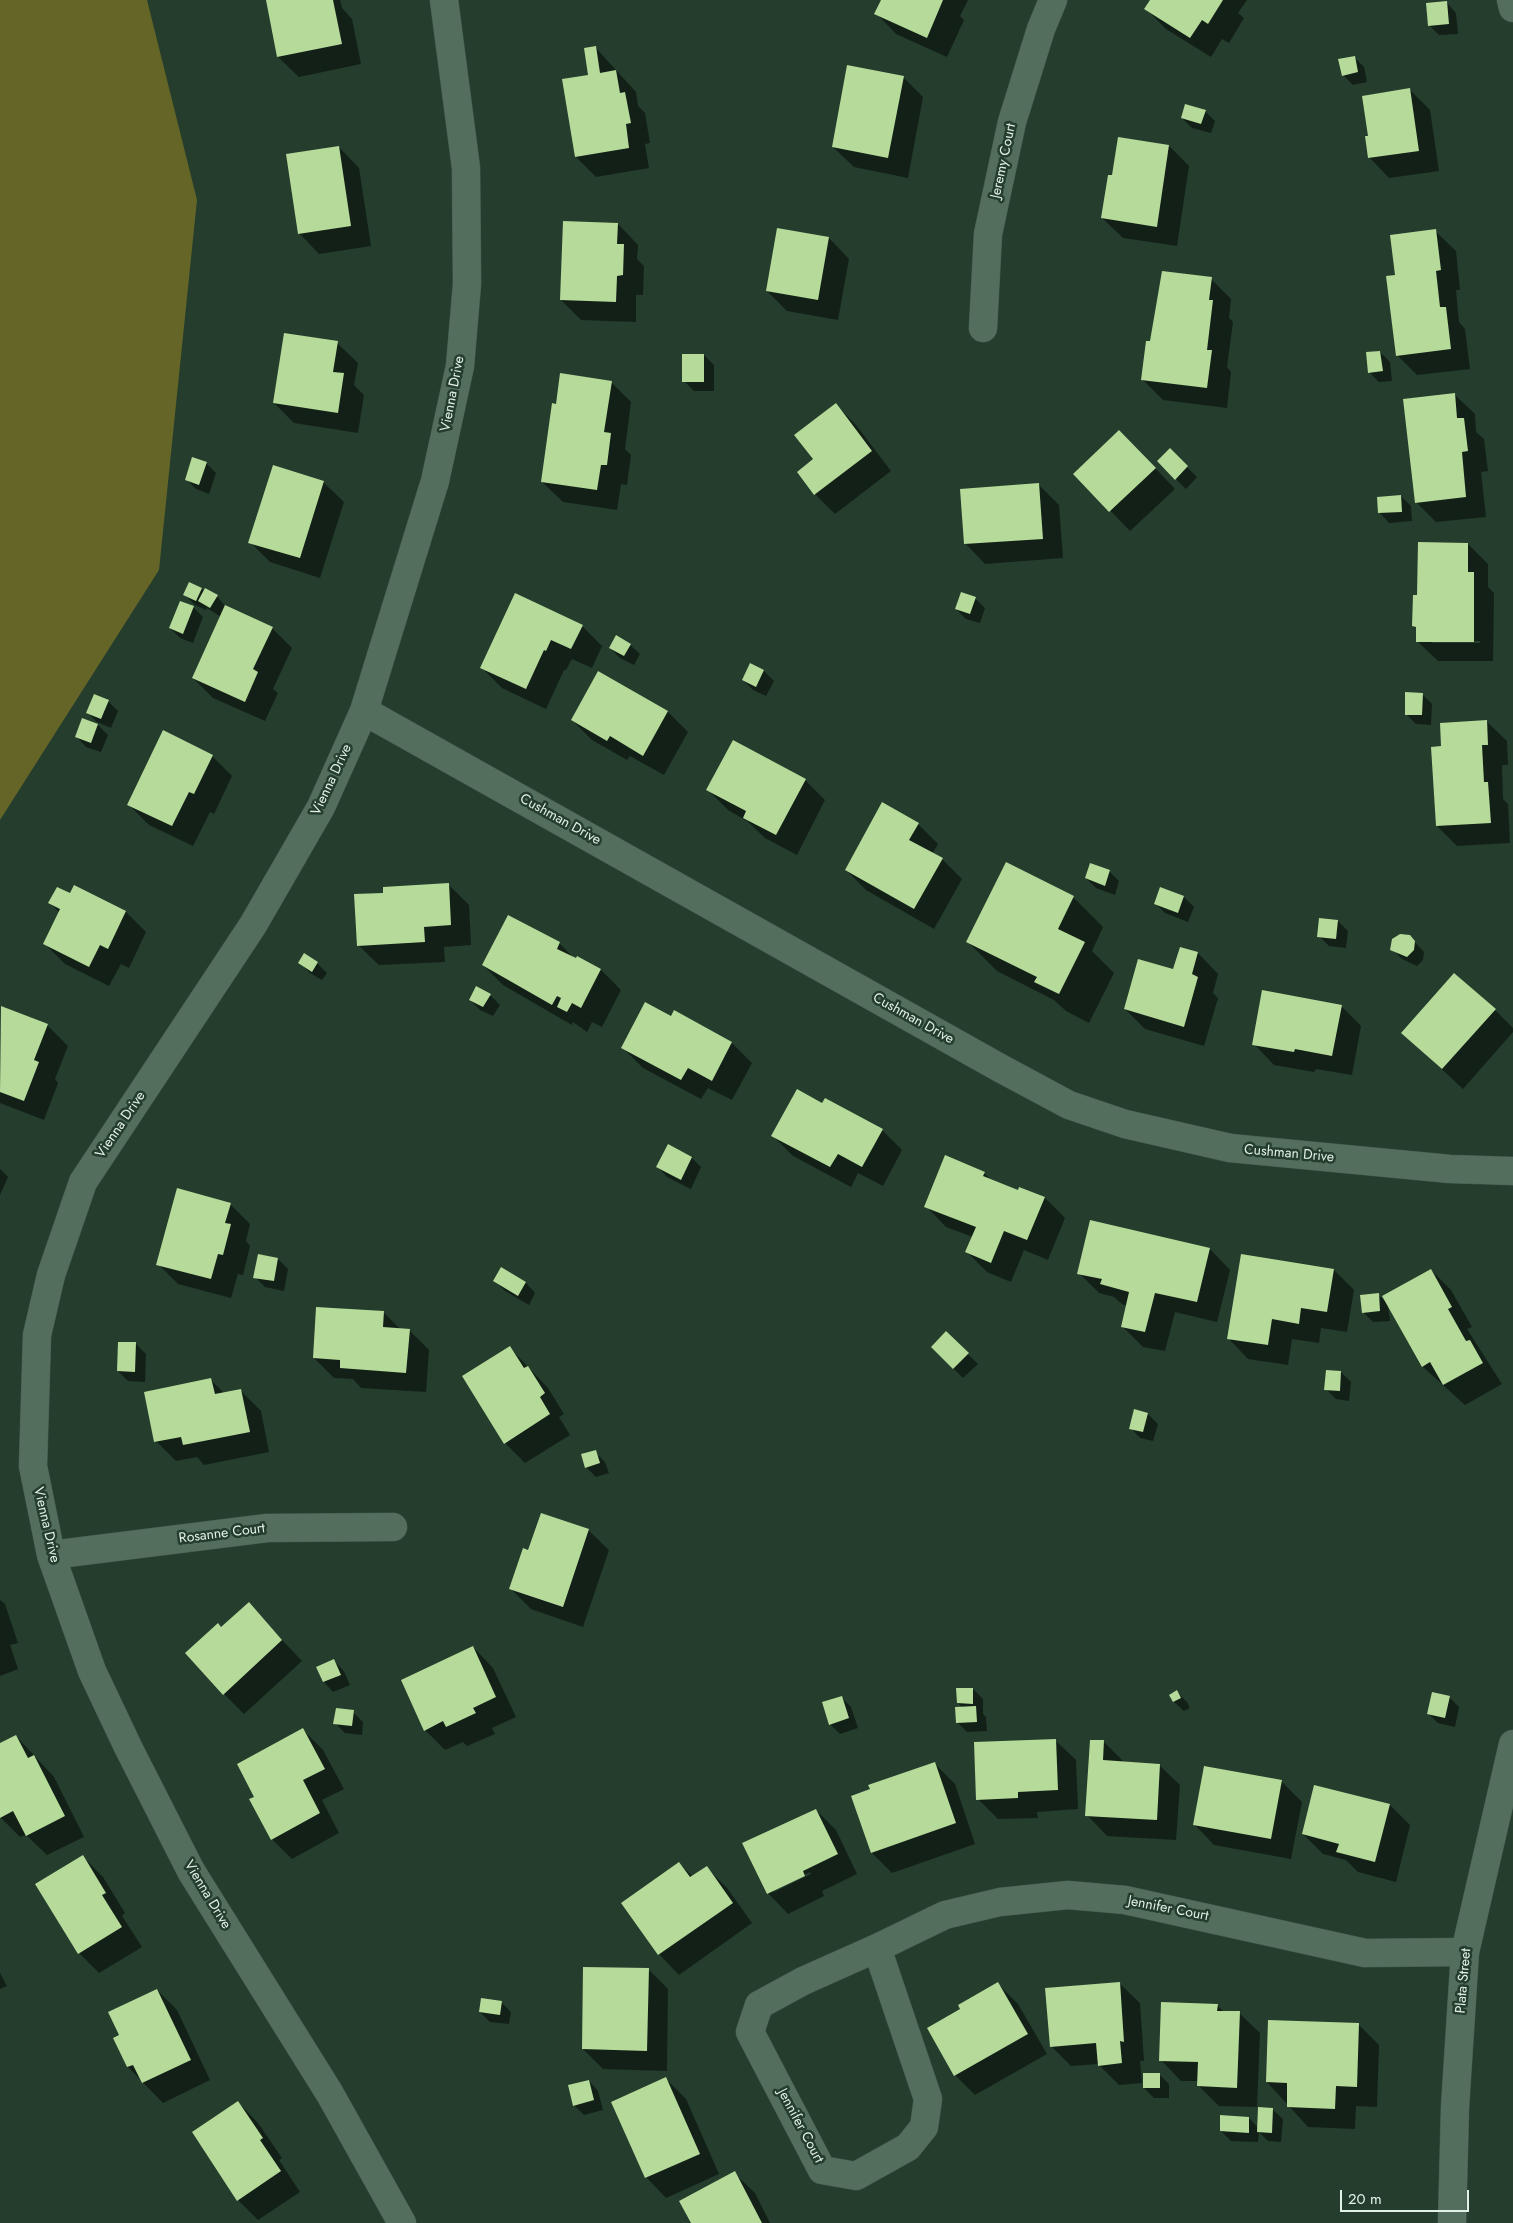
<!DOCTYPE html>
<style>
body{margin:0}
#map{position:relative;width:1513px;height:2223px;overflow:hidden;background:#243d2d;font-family:Jost,sans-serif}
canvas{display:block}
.scale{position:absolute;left:1340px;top:2190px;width:129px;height:22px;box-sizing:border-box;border:2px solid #e2f1e7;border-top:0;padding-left:6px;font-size:15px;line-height:18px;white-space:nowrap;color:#e2f1e7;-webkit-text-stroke:4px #243d2d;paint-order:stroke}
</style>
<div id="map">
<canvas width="1513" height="2223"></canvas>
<div class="scale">20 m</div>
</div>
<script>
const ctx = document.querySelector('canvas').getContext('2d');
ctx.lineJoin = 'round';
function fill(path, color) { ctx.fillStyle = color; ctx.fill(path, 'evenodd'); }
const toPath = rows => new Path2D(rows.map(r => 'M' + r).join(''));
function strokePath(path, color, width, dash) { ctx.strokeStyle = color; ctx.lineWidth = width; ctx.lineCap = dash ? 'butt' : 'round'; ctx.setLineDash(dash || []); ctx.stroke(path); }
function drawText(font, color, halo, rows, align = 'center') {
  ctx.font = font + ' Jost,sans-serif'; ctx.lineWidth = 5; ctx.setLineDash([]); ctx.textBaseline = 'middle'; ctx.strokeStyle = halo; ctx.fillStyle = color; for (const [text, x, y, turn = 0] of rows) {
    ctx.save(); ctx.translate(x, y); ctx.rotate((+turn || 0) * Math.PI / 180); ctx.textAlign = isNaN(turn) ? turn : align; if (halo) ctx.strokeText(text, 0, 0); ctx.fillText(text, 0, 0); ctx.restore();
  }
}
fill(toPath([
 [0,0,147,0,197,200,159,570,0,820]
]), '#656527');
fill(toPath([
 [267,0,340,0,342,8,352,19,361,64,299,77,278,57],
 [882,0,968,0,960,16,964,20,947,57,896,34,876,13],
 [1151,0,1247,0,1238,13,1244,18,1229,43,1222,39,1211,57,1166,29,1146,9],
 [1447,3,1456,13,1458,34,1439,35,1429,25],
 [595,47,636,92,638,106,645,113,650,143,645,144,649,168,596,177,576,157],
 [1354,57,1364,67,1367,82,1353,85,1343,75],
 [903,77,923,97,908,178,854,167,833,147],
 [1410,90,1430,110,1439,171,1389,178,1369,157,1370,137],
 [1205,111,1215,121,1211,133,1192,128,1182,118],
 [1119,138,1169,146,1189,166,1177,246,1123,238,1102,218,1113,177],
 [339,147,359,168,371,246,319,254,299,233],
 [618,224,638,245,637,259,644,266,643,295,636,295,636,322,581,320,561,300],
 [1435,231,1456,251,1460,290,1456,290,1459,322,1465,329,1470,369,1417,375,1397,355,1397,276],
 [829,238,849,259,838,320,787,311,767,291],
 [1211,279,1231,299,1229,318,1233,322,1227,367,1231,372,1227,408,1163,400,1143,380,1151,343],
 [337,343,358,363,354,385,364,395,358,433,294,423,274,403],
 [1380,352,1390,362,1392,381,1379,382,1369,372],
 [704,355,714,365,714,391,694,391,684,381],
 [611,382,631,402,625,449,631,455,627,485,621,484,617,510,563,502,542,482,557,406],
 [1454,394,1475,414,1476,432,1484,439,1488,471,1481,472,1486,517,1436,522,1416,502],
 [836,405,856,425,891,471,835,514,815,494,815,460],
 [1170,450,1197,477,1186,489,1158,461],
 [1139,451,1175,489,1130,531,1075,474],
 [206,463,216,473,209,494,196,489,186,479],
 [323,482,344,502,320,578,270,562,250,542],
 [1039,485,1059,505,1063,558,985,564,965,543],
 [1401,496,1411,506,1412,521,1389,523,1380,513],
 [1468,544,1488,564,1488,587,1494,593,1493,661,1438,661,1417,641,1418,630,1414,625,1418,596],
 [1432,640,1480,641,1480,643,1432,643],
 [201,589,217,596,226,607,272,628,292,648,273,689,278,693,265,721,213,698,193,678,221,617,207,608,206,610,195,605,185,595],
 [975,598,985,608,980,623,966,619,956,609],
 [181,602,194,608,203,617,193,643,180,638,170,628],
 [582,626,602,646,592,668,572,659,566,670,564,670,546,709,502,688,482,668],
 [630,645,640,654,634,665,620,658,610,648],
 [751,664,764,671,774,681,766,696,753,690,743,680],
 [598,673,668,712,688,732,664,775,630,756,627,760,592,740,572,720],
 [1422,694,1432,704,1431,725,1416,724,1406,714],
 [108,701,118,711,111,728,97,722,87,712],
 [83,720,98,725,108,735,101,752,86,747,77,737],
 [1486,721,1507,741,1508,765,1502,765,1503,799,1508,804,1510,843,1457,846,1437,826,1442,747],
 [212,756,232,776,214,814,210,812,193,846,149,825,128,804],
 [805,780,825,800,797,855,765,838,747,821,728,810,708,790],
 [918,824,938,844,932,854,942,859,962,879,934,929,866,890,846,870],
 [1006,864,1074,898,1103,927,1092,951,1114,973,1089,1023,1066,1011,1054,1000,997,971,967,941],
 [1109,871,1119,881,1115,895,1096,888,1086,878],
 [449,885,469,905,471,945,444,947,445,962,379,965,358,945,384,894],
 [75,887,126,912,146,932,129,968,121,964,109,986,65,964,45,944,60,913,50,903,70,895],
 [1161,889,1184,897,1194,907,1188,922,1165,913,1155,903],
 [1338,921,1348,931,1346,948,1329,946,1319,936],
 [1409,936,1424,952,1423,960,1417,966,1402,959,1392,949],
 [559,943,576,960,578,958,601,970,621,990,602,1027,592,1022,587,1032,573,1022,572,1025,503,985,483,965],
 [1181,949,1198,953,1218,974,1213,993,1218,998,1204,1046,1145,1029,1125,1009,1174,971],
 [300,963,317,963,327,973,322,980,310,973],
 [490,995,500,1005,493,1016,480,1010,470,1000],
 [1341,1006,1361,1026,1352,1075,1316,1069,1314,1072,1274,1065,1254,1044],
 [1,1007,47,1025,68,1046,55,1079,58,1083,44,1120,0,1103],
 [1495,1010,1513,1028,1513,1032,1463,1089,1403,1033],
 [674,1012,732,1043,752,1063,732,1100,708,1088,701,1099,643,1068,623,1048,672,1017],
 [822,1104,882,1130,902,1150,883,1186,858,1173,851,1187,793,1156,773,1136],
 [692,1158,701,1167,691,1189,667,1177,658,1167],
 [0,1169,8,1177,0,1195],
 [984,1173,993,1182,1019,1192,1045,1198,1065,1218,1048,1260,1024,1250,1011,1282,987,1272,967,1252,973,1237,946,1227,926,1206],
 [230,1204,250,1224,246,1241,250,1246,243,1275,238,1274,231,1298,178,1284,158,1264],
 [1210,1249,1230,1270,1217,1322,1175,1312,1165,1351,1143,1347,1122,1326,1127,1306,1122,1304,1114,1297,1099,1293,1079,1273],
 [259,1256,278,1259,288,1269,284,1291,265,1287,255,1277],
 [501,1269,526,1283,535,1293,529,1305,505,1291,495,1281],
 [1334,1270,1354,1290,1347,1332,1321,1328,1319,1343,1292,1339,1288,1365,1248,1359,1228,1338],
 [1431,1270,1451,1290,1472,1327,1467,1329,1502,1384,1465,1405,1423,1367,1388,1305,1390,1321,1373,1322,1363,1312,1378,1295,1385,1301],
 [383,1312,400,1329,409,1330,429,1350,426,1392,361,1388,353,1379,334,1378,314,1358],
 [946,1333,978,1364,963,1378,932,1347],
 [136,1344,146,1354,145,1382,128,1381,118,1371],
 [509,1347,548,1388,564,1414,559,1417,570,1435,525,1463,505,1443],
 [1341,1372,1351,1382,1349,1401,1336,1399,1326,1389],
 [211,1380,225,1394,240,1390,261,1411,269,1452,204,1465,197,1457,176,1461,156,1441],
 [1148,1414,1158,1424,1153,1441,1140,1438,1131,1428],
 [595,1452,605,1462,609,1473,596,1477,586,1467],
 [588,1530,609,1550,583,1627,531,1609,511,1589,529,1551],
 [0,1600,5,1604,18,1643,10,1645,18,1669,0,1676],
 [248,1604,302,1661,244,1714,224,1694,222,1628],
 [473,1647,493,1668,516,1717,492,1728,495,1734,467,1746,463,1742,445,1750,425,1730],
 [334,1661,344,1671,350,1685,333,1692,324,1682],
 [973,1689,983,1699,983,1714,986,1717,987,1731,967,1732,957,1722,963,1708,958,1703],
 [1177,1692,1187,1702,1190,1708,1184,1711,1174,1702,1171,1695],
 [841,1697,851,1707,858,1728,840,1734,830,1724],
 [1449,1697,1459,1707,1455,1727,1438,1723,1428,1713],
 [353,1712,363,1722,362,1735,345,1733,335,1723],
 [303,1730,323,1750,344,1789,322,1800,339,1833,292,1859,272,1839,256,1797],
 [16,1736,54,1777,84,1837,47,1855,26,1835,20,1837,0,1817,0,1744],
 [1055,1740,1076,1760,1078,1809,1037,1812,1038,1818,998,1819,978,1799],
 [1104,1742,1124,1762,1159,1765,1180,1785,1176,1840,1107,1836,1087,1815],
 [935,1764,955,1784,975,1844,892,1873,872,1853,853,1796],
 [1205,1768,1282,1782,1302,1802,1291,1859,1214,1845,1194,1824],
 [1390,1805,1410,1825,1396,1882,1358,1872,1346,1860,1323,1854,1303,1834],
 [816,1810,836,1830,857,1874,822,1891,824,1896,788,1914,768,1893],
 [810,1872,811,1874,774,1892,774,1889],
 [83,1857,103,1877,125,1913,122,1916,142,1947,99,1973,79,1953],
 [679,1863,693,1877,707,1868,727,1888,752,1923,679,1975,659,1954,623,1903],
 [648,1969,668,1989,667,2071,603,2069,583,2049],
 [0,1973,7,1986,0,1989],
 [1119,1983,1140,2003,1144,2061,1140,2061,1142,2083,1119,2085,1098,2064,1071,2066,1051,2046],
 [998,1984,1018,2004,1047,2054,975,2095,955,2075,962,2009],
 [157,1990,177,2010,210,2080,163,2103,128,2067],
 [501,2002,511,2012,509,2024,490,2022,480,2012],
 [1217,2005,1224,2012,1239,2013,1260,2033,1257,2107,1219,2106,1199,2086,1199,2081,1181,2081,1161,2060],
 [1359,2025,1379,2045,1377,2107,1356,2106,1355,2129,1308,2127,1267,2082],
 [1159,2074,1169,2084,1169,2098,1154,2098,1144,2088],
 [666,2079,686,2099,719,2174,666,2198,646,2177],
 [589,2081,598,2091,603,2110,584,2115,574,2105],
 [238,2102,258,2123,282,2158,279,2160,300,2192,258,2220,238,2200],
 [1273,2110,1283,2119,1281,2142,1268,2141,1259,2132,1258,2142,1231,2141,1221,2131,1249,2118,1258,2128],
 [734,2173,755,2193,770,2223,692,2223]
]), '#0007');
fill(toPath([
 [266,0,333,0,342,44,277,57],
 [881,0,943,0,927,38,874,14],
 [1150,0,1223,0,1208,24,1202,20,1190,38,1144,9],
 [1447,1,1449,24,1428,26,1426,3],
 [596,46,600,73,616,70,620,93,625,92,631,123,626,124,629,148,575,157,562,79,588,75,584,48],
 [1355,56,1358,72,1342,76,1338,59],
 [847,65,904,76,888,158,832,147],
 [1410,88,1419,151,1368,158,1365,136,1368,136,1362,96],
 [1185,104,1206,110,1201,124,1181,118],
 [1118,137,1169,145,1157,227,1101,218,1108,175,1112,175],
 [339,146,351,226,298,234,286,154],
 [563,221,618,223,617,244,624,244,623,275,617,276,616,302,560,300],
 [777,228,829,237,818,300,766,291],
 [1436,229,1441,270,1436,271,1440,307,1446,307,1451,349,1396,356,1386,276,1395,275,1390,235],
 [1162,271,1212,277,1209,300,1213,300,1207,350,1212,350,1207,388,1141,380,1146,341,1150,341],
 [284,333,338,341,333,372,344,373,338,413,273,403],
 [1380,351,1383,371,1368,373,1366,352],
 [682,354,704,354,704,382,682,382],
 [560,373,612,381,604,432,611,433,607,465,601,465,597,490,541,482,552,403,556,404],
 [1455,393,1457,418,1464,418,1468,451,1462,452,1466,497,1415,503,1403,399],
 [836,403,872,451,814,495,797,472,813,459,794,435],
 [1119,430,1156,468,1109,512,1073,474],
 [1170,448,1188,466,1175,480,1157,461],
 [192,457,207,462,199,485,185,480],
 [273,465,324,481,300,558,248,543],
 [1039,483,1043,539,964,544,960,489],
 [1401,495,1402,512,1378,513,1377,497],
 [1418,542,1468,543,1468,572,1474,572,1474,642,1416,642,1416,627,1412,626,1413,595,1417,595],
 [189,582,202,588,196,601,183,595],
 [205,588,218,595,210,608,198,601],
 [961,592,976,597,970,614,955,609],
 [515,593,583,625,571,649,551,640,546,651,544,650,526,689,480,668],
 [180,601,194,606,183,634,169,628],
 [225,605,273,627,253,669,258,672,245,702,192,678],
 [616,635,631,644,624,656,609,648],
 [750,663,764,670,756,687,742,680],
 [598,671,668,711,643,756,610,736,607,741,571,720],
 [1405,692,1423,693,1422,715,1405,715],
 [94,694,109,700,101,719,86,713],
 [82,718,98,724,91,743,75,737],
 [1487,720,1488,745,1482,745,1484,782,1488,782,1491,823,1436,826,1431,747,1441,746,1440,723],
 [163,730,213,755,194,794,189,792,172,826,127,805],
 [733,740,806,779,776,835,743,818,746,811,706,790],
 [882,802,919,823,909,840,943,858,914,909,845,870],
 [1006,862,1074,896,1058,929,1085,942,1059,994,1034,982,1037,977,966,942],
 [1090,863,1110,870,1105,886,1085,878],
 [449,883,451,925,424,927,425,942,357,946,354,894,383,893,383,887],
 [74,885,126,911,108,949,100,945,89,967,43,944,60,909,48,903,57,887,70,893],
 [1160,887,1184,896,1178,913,1154,904],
 [508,915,560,942,557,949,576,958,577,956,601,969,581,1008,572,1003,567,1012,557,1007,561,998,557,996,552,1005,482,965],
 [1319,918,1338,920,1336,939,1317,937],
 [1400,934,1410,935,1415,941,1414,950,1407,957,1390,950,1392,939],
 [1180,947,1198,952,1192,974,1198,977,1184,1027,1124,1009,1138,959,1173,969],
 [304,953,318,962,312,972,298,963],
 [1454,973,1496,1009,1442,1069,1401,1033],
 [476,986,491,994,483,1007,469,1000],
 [1262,990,1342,1005,1332,1056,1295,1049,1294,1052,1252,1045],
 [645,1002,671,1016,674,1010,732,1042,712,1081,688,1068,681,1080,621,1048],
 [1,1006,48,1024,34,1060,39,1062,24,1101,0,1092],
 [797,1089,822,1103,825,1098,883,1129,862,1167,838,1154,830,1167,771,1136],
 [668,1144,692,1157,681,1180,656,1167],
 [945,1155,985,1172,983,1176,1018,1190,1019,1187,1045,1197,1027,1240,1004,1231,991,1263,965,1252,976,1227,924,1207],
 [177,1188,231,1203,225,1223,231,1224,223,1255,218,1254,211,1279,156,1265],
 [1090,1220,1210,1248,1197,1302,1155,1293,1145,1332,1121,1327,1129,1292,1100,1284,1102,1279,1077,1274],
 [258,1254,278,1258,274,1281,253,1278],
 [1241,1254,1334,1269,1327,1312,1301,1308,1299,1324,1272,1319,1268,1345,1227,1339],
 [501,1267,526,1282,518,1296,493,1281],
 [1431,1269,1452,1307,1448,1309,1466,1341,1470,1340,1483,1363,1443,1385,1430,1362,1422,1367,1382,1296],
 [1379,1293,1380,1311,1362,1313,1360,1295],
 [316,1307,384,1311,383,1327,410,1329,406,1373,340,1368,340,1360,313,1358],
 [946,1331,969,1353,953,1369,931,1347],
 [118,1342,136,1342,135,1372,117,1371],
 [510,1346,524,1368,528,1366,545,1393,540,1397,550,1414,504,1444,462,1376],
 [1326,1370,1341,1371,1340,1391,1324,1390],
 [211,1378,215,1394,241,1389,250,1432,183,1445,181,1437,154,1442,144,1392],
 [1134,1409,1148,1413,1143,1432,1129,1429],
 [596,1450,600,1463,585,1468,581,1454],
 [541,1513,589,1529,563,1607,509,1589,523,1548,528,1550],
 [249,1602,282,1640,223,1695,185,1653,218,1623,221,1627],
 [473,1646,496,1697,473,1708,476,1713,446,1727,443,1721,424,1731,401,1680],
 [334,1659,341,1675,323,1682,316,1667],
 [956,1688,973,1688,973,1704,957,1703],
 [1177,1690,1181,1698,1173,1702,1169,1695],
 [1432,1692,1450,1696,1445,1718,1427,1714],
 [842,1696,849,1718,829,1725,822,1702],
 [976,1706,977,1722,956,1723,955,1707],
 [336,1708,354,1710,352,1726,333,1724],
 [303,1728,325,1769,303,1780,320,1813,271,1840,249,1799,254,1797,237,1764],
 [16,1735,28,1758,34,1755,65,1816,26,1836,13,1811,0,1818,0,1743],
 [1056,1739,1058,1790,1018,1792,1018,1798,976,1800,974,1742],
 [1090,1740,1104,1740,1103,1760,1160,1764,1157,1820,1085,1816],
 [935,1762,956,1823,871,1853,851,1796,870,1789,868,1785],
 [1204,1766,1282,1780,1271,1839,1193,1825],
 [1314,1785,1390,1804,1375,1862,1336,1852,1339,1844,1302,1834],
 [816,1809,838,1854,803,1871,805,1876,767,1894,742,1843],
 [83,1855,106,1893,102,1895,122,1927,78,1954,35,1884],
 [679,1862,690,1877,707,1866,733,1903,658,1955,621,1903],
 [583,1967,649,1968,647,2051,582,2049],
 [998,1982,1028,2034,954,2076,927,2028,960,2009,958,2005],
 [1120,1982,1124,2042,1120,2041,1122,2063,1098,2066,1096,2043,1050,2047,1045,1988],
 [157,1989,191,2060,142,2083,133,2065,127,2067,113,2038,119,2035,108,2012],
 [481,1998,502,2001,500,2015,479,2012],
 [1161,2002,1218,2004,1217,2011,1240,2011,1237,2088,1197,2086,1198,2062,1159,2061],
 [1268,2020,1359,2023,1357,2087,1336,2086,1335,2109,1287,2107,1287,2083,1266,2082],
 [1143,2073,1160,2073,1160,2088,1143,2088],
 [666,2077,700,2154,645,2178,611,2102],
 [589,2080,594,2100,573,2106,568,2085],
 [238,2101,263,2138,260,2140,281,2171,237,2201,192,2132],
 [1258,2107,1273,2108,1272,2133,1257,2132],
 [1220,2115,1249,2117,1249,2133,1220,2131],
 [735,2171,762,2223,691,2223,679,2201]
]), '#b5da99');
const minor = toPath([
 [983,328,988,234,1012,122,1041,29,1053,0],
 [364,711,1000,1068,1069,1105,1125,1124,1230,1148,1450,1169,1513,1171],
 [51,1555,267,1528,393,1527],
 [877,1948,803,1981,759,2005,750,2032,822,2170,856,2176,908,2147,924,2127,928,2099,877,1948,945,1915,1000,1902,1068,1895,1125,1900,1365,1953,1465,1952],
 [402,2223,330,2094,191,1871,128,1747,92,1671,51,1555,33,1466,37,1335,51,1275,83,1182,253,925,321,807,364,711,435,481,460,366,467,284,466,168,444,0]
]);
const tertiary = toPath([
 [1511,0,1513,8],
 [1452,2223,1455,2107,1465,1952,1513,1744]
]);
strokePath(minor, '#43594c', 29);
strokePath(tertiary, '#43594c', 29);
strokePath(minor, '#536e5c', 28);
strokePath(tertiary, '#536e5c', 28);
drawText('14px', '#e2f1e7', '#243d2d', [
 ["Jeremy Court",1004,161,-78],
 ["Vienna Drive",453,394,-79],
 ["Vienna Drive",332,780,-65],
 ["Cushman Drive",560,820,29],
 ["Cushman Drive",913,1019,29],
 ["Vienna Drive",121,1125,-56],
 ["Cushman Drive",1289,1154,5],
 ["Vienna Drive",46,1525,77],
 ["Rosanne Court",222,1534,-7],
 ["Vienna Drive",207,1895,59],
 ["Jennifer Court",1168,1909,11],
 ["Plata Street",1464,1981,-85],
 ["Jennifer Court",800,2126,62]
]);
</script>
